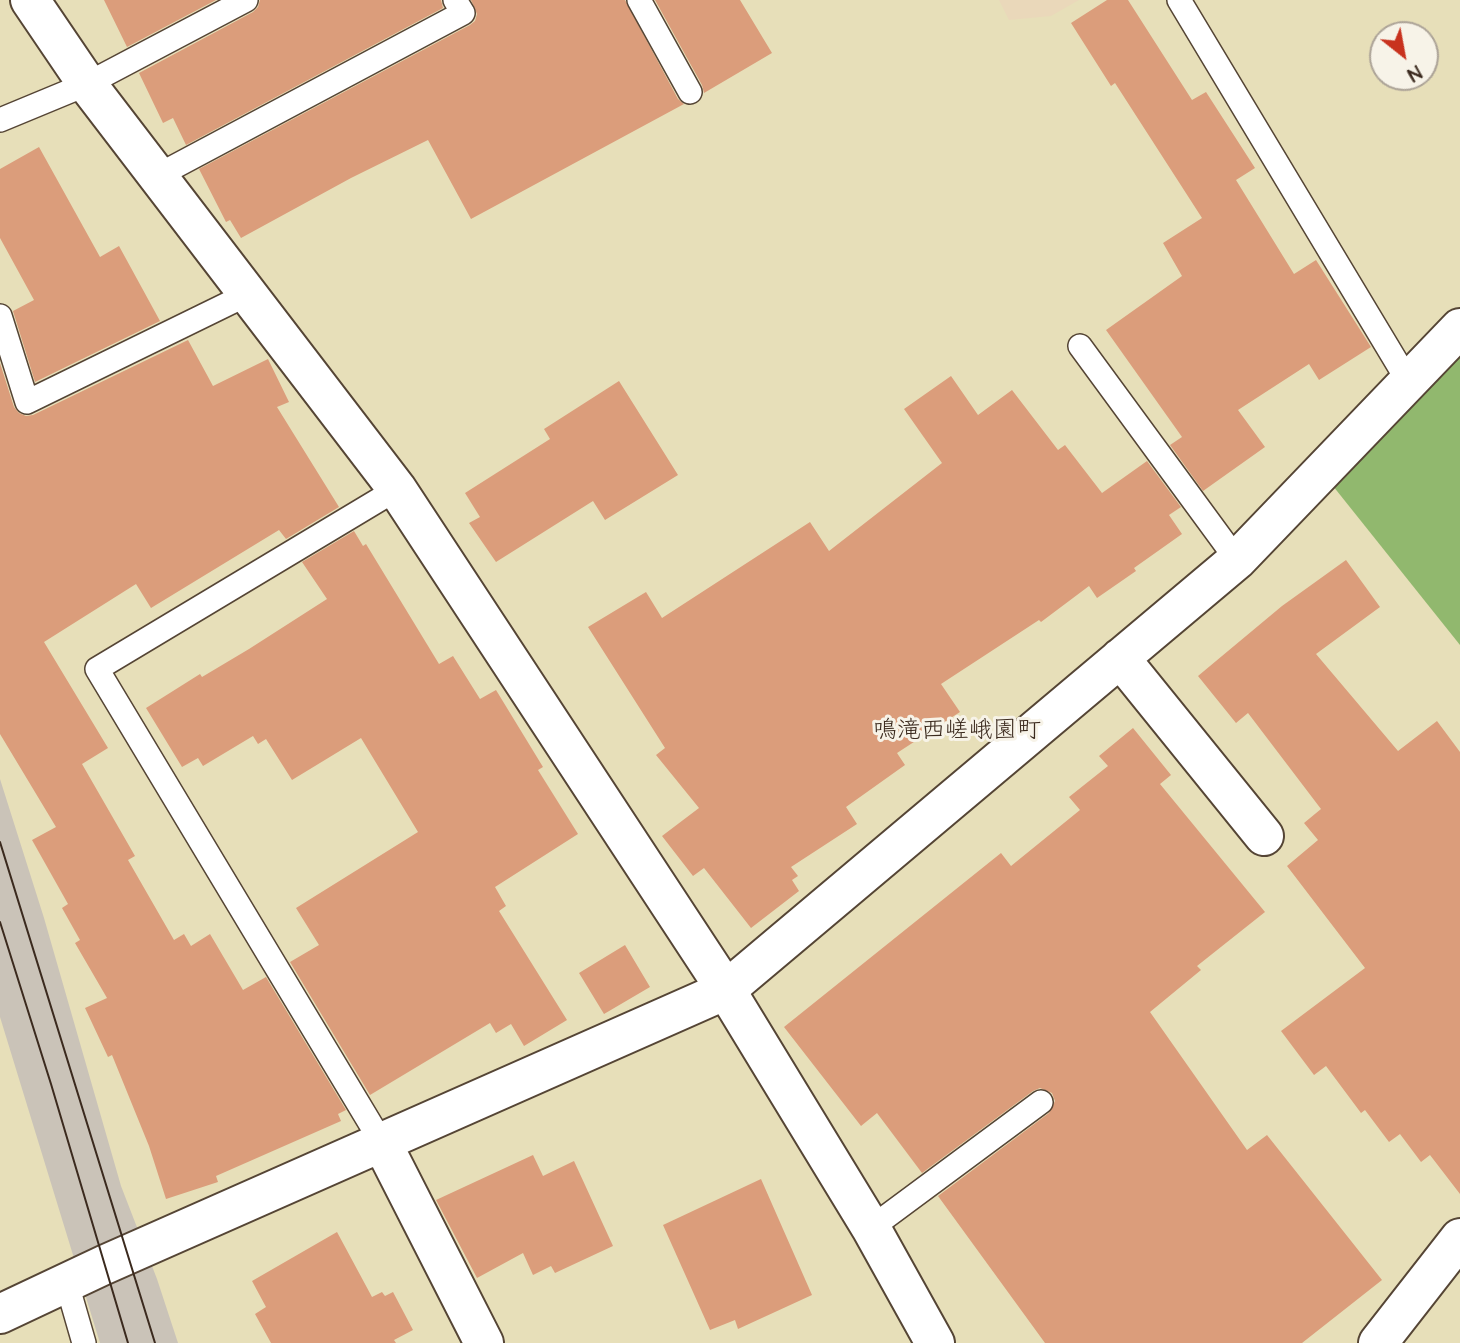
<!DOCTYPE html>
<meta charset="utf-8">
<style>
body{margin:0}
#map{position:relative;width:1460px;height:1343px;overflow:hidden;background:#e7dfb9;font-family:"Architects Daughter",sans-serif}
canvas{display:block}
.north{position:absolute;left:1369px;top:21px;width:70px;height:70px;box-sizing:border-box;background:#f7f3e8;border:2px solid #aca397;border-radius:50%;rotate:149deg;font-size:19px;font-weight:700;line-height:28px;text-align:center;color:#3b2a1e}
.north::after{content:'';display:block;margin:auto;width:24px;height:32px;background:#c8321e;clip-path:polygon(50% 0,100% 100%,50% 72%,0 100%)}
</style>
<div id="map">
<canvas width="1460" height="1343"></canvas>
<div class="north">N</div>
</div>
<script>
const ctx = document.querySelector('canvas').getContext('2d');
ctx.lineJoin = 'round';
function fill(path, color) { ctx.fillStyle = color; ctx.fill(path, 'evenodd'); }
const toPath = rows => new Path2D(rows.map(r => 'M' + r).join(''));
function strokePath(path, color, width, dash) { ctx.strokeStyle = color; ctx.lineWidth = width; ctx.lineCap = dash ? 'butt' : 'round'; ctx.setLineDash(dash || []); ctx.stroke(path); }
function drawText(font, color, halo, rows, align = 'center') {
  ctx.font = font + ' "Architects Daughter","Klee One",sans-serif'; ctx.lineWidth = 6; ctx.setLineDash([]); ctx.textBaseline = 'middle'; ctx.strokeStyle = halo; ctx.fillStyle = color; for (const [text, x, y, turn = 0] of rows) {
    ctx.save(); ctx.translate(x, y); ctx.rotate((+turn || 0) * Math.PI / 180); ctx.textAlign = isNaN(turn) ? turn : align; if (halo) ctx.strokeText(text, 0, 0); ctx.fillText(text, 0, 0); ctx.restore();
  }
}
fill(toPath([
 [999,0,1079,0,1051,16,1009,20]
]), '#ead8ba');
fill(toPath([
 [0,779,44,918,121,1186,157,1279,178,1343,100,1343,0,1017]
]), '#cac3b8');
fill(toPath([
 [1460,350,1460,645,1333,486]
]), '#91b86e');
fill(toPath([
 [104,0,216,0,127,47],
 [260,0,441,0,443,8,186,145,173,118,163,123,139,73,253,12,258,7],
 [471,0,625,0,678,99,684,104,471,219,428,140,351,178,241,238,230,220,226,222,199,169,470,25,475,21,477,14],
 [655,0,740,0,772,53,704,93,702,85],
 [1107,0,1128,0,1192,100,1206,92,1255,168,1236,180,1294,274,1316,260,1371,347,1319,380,1309,364,1238,410,1265,447,1203,491,1170,445,1182,437,1106,330,1182,276,1163,243,1202,218,1115,83,1111,86,1071,23],
 [39,147,100,257,119,246,160,321,35,382,13,311,34,300,0,238,0,169],
 [188,340,213,386,268,359,289,402,277,407,339,507,286,539,279,530,151,608,136,584,44,642,108,748,82,764,135,856,128,860,174,940,184,934,191,946,210,934,243,990,266,977,346,1110,338,1114,341,1121,216,1176,218,1182,166,1199,149,1146,112,1055,108,1057,85,1008,107,998,75,943,80,940,62,908,68,904,32,840,56,827,0,734,0,363,14,407,19,413,26,416,33,415],
 [951,376,978,415,1012,390,1058,450,1065,445,1102,493,1147,461,1181,507,1169,515,1182,534,1134,568,1136,571,1097,598,1089,586,1041,622,1039,620,941,684,960,712,897,753,905,765,846,807,857,824,791,867,798,876,792,880,799,891,751,928,704,868,693,876,662,836,699,808,656,755,665,748,588,627,646,592,662,618,810,522,829,551,942,463,904,409],
 [619,381,678,475,605,520,593,501,496,562,469,523,480,517,465,493,550,439,544,429],
 [354,531,363,546,366,544,439,664,453,656,480,699,496,690,543,767,538,770,578,834,495,887,506,906,499,911,567,1020,524,1046,511,1024,496,1033,490,1023,370,1095,290,962,319,945,296,908,418,832,361,738,292,780,266,739,258,744,253,736,203,766,198,758,182,767,146,708,200,674,202,677,249,649,327,599,302,562],
 [1346,560,1380,607,1316,654,1398,751,1437,721,1460,752,1460,1194,1430,1155,1421,1162,1400,1134,1389,1142,1365,1110,1361,1113,1326,1066,1314,1075,1281,1031,1365,968,1287,866,1318,840,1304,823,1321,809,1248,713,1236,723,1198,676,1282,606],
 [1133,728,1171,775,1160,784,1265,912,1197,966,1201,970,1150,1012,1247,1150,1267,1135,1382,1280,1302,1343,1045,1343,938,1196,1049,1113,1055,1101,1052,1093,1040,1088,1033,1091,922,1173,877,1113,861,1126,784,1027,1001,853,1011,866,1080,810,1069,797,1108,766,1099,756],
 [625,945,650,987,604,1014,579,973],
 [533,1155,543,1176,574,1161,613,1246,555,1273,551,1266,533,1275,523,1253,477,1278,436,1200],
 [761,1179,812,1295,738,1329,735,1320,710,1330,663,1225],
 [337,1232,372,1297,382,1292,385,1296,393,1292,413,1330,394,1340,396,1343,271,1343,255,1314,266,1307,252,1281]
]), '#db9d7b');
const service = toPath([
 [639,0,690,92],
 [1179,0,1408,381],
 [0,120,87,84,246,0],
 [157,176,463,13,455,0],
 [0,316,27,402,248,294],
 [1080,346,1237,560],
 [382,1143,97,669,397,489],
 [871,1228,1041,1102],
 [67,1284,84,1343]
]);
const minor = toPath([
 [30,0,87,84,397,489,726,990,871,1228,935,1343],
 [1120,658,1264,836],
 [382,1143,484,1343],
 [0,1314,104,1265,726,990,1237,560,1460,328],
 [1378,1343,1460,1238]
]);
strokePath(service, '#554535', 26);
strokePath(minor, '#554535', 42);
strokePath(service, '#fff', 23);
strokePath(minor, '#fff', 38);
strokePath(toPath([
 [0,842,155,1343],
 [0,922,51,1084,128,1343]
]), '#3b2a1e', 2);
drawText('24px', '#3b2a1e', '#f7f3e8', [
 ["鳴滝西嵯峨園町",957,732]
]);
</script>
